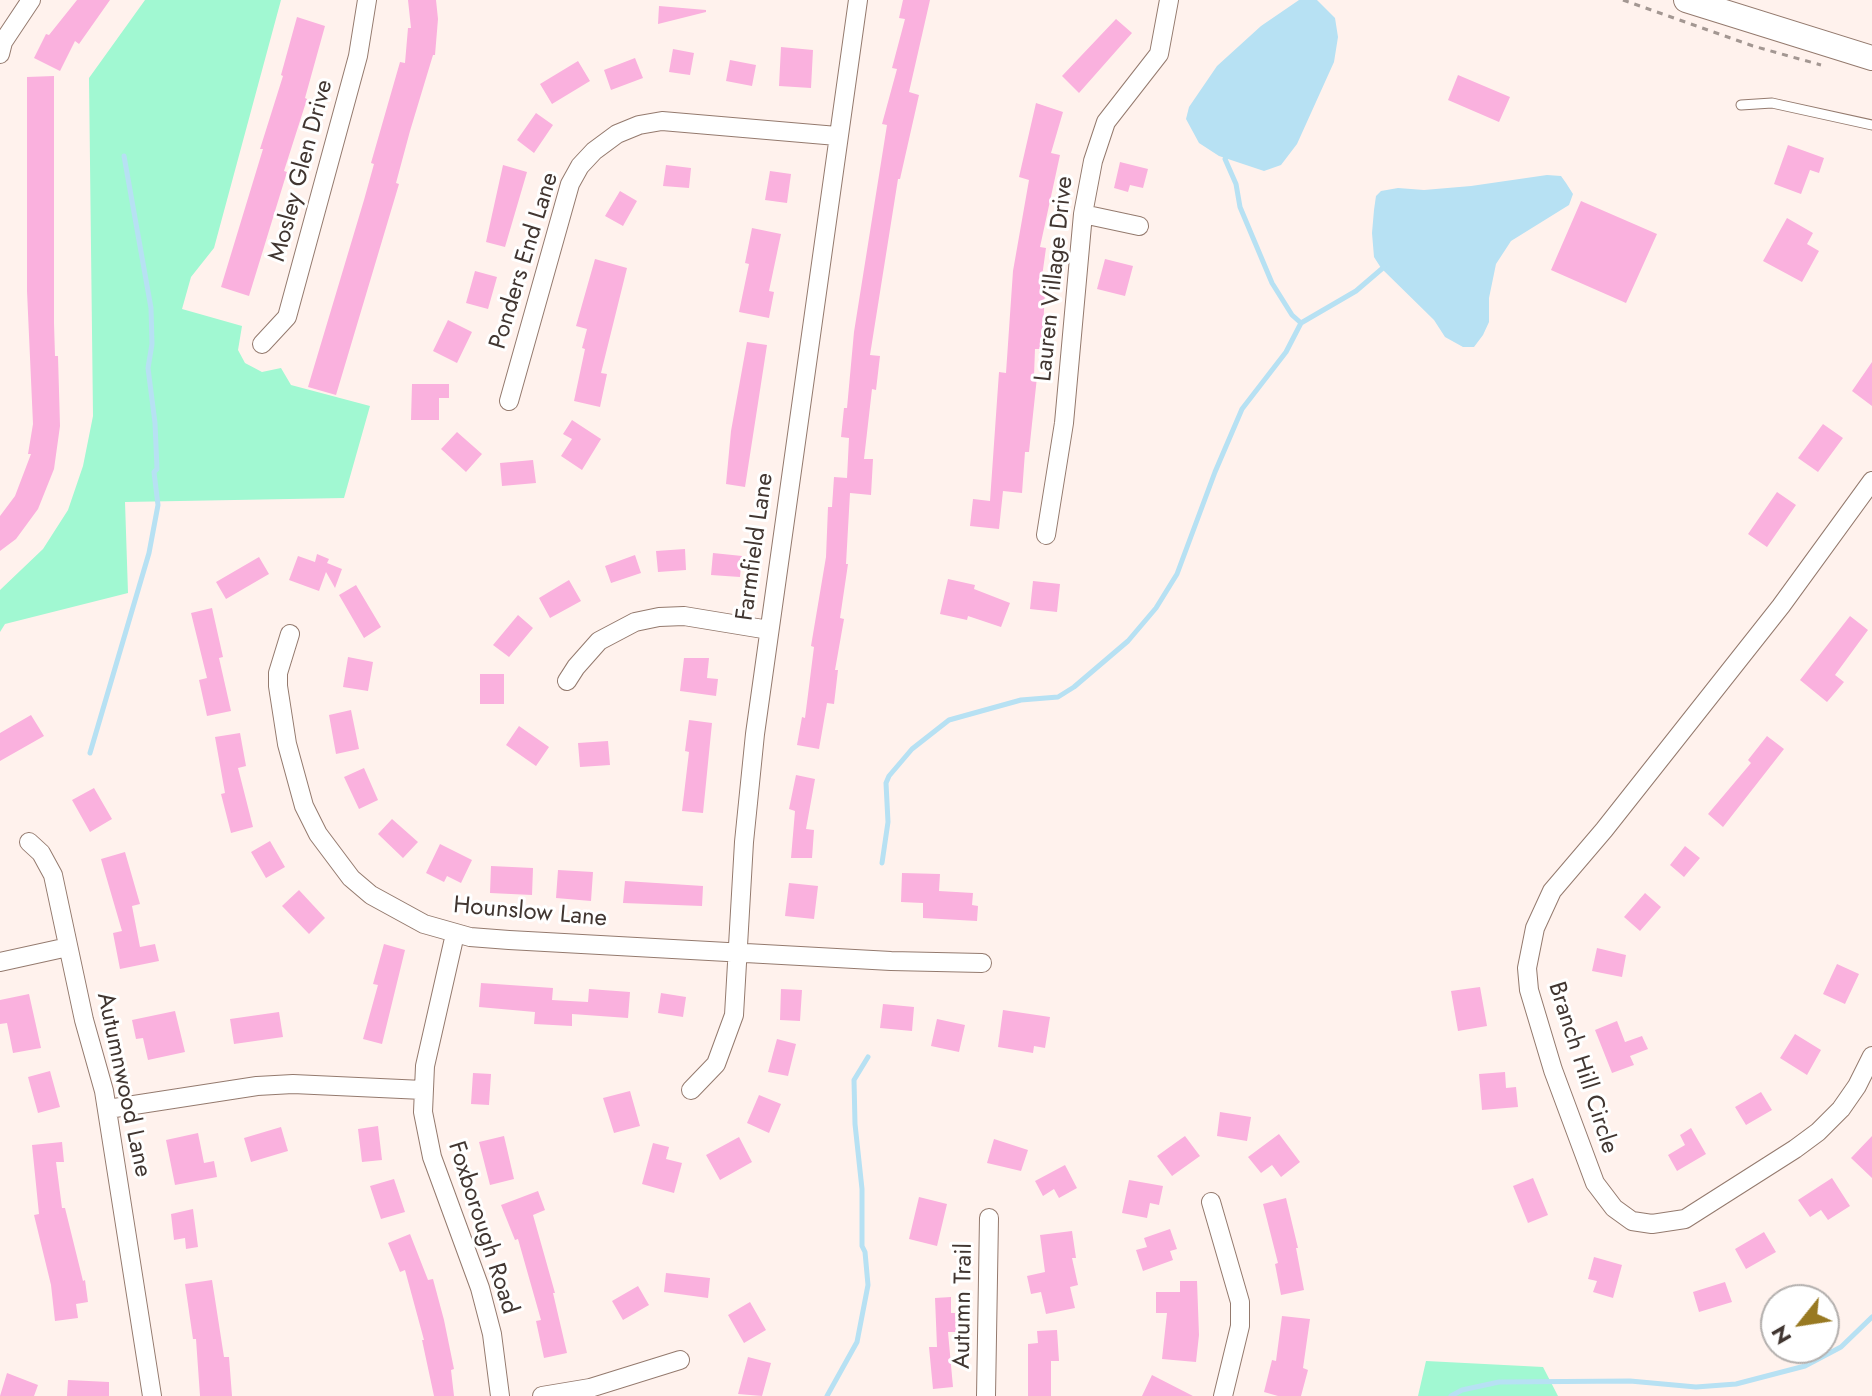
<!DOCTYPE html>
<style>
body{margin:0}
#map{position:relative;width:1872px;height:1396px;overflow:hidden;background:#fff2ed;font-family:Jost,sans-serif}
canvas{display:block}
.north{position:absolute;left:1760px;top:1284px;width:80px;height:80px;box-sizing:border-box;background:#fff;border:2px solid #b3afad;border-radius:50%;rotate:240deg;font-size:22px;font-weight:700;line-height:32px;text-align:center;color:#413631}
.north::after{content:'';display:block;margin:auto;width:28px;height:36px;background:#987922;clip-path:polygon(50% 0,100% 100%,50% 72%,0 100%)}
</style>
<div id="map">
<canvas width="1872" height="1396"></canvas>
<div class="north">N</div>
</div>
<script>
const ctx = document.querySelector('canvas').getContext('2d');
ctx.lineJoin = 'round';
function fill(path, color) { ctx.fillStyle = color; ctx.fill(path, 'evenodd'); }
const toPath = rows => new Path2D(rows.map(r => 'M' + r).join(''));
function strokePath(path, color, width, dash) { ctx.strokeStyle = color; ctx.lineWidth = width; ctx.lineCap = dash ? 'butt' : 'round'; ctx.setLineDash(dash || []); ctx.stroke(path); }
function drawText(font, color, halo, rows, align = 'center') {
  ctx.font = font + ' Jost,sans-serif'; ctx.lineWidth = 6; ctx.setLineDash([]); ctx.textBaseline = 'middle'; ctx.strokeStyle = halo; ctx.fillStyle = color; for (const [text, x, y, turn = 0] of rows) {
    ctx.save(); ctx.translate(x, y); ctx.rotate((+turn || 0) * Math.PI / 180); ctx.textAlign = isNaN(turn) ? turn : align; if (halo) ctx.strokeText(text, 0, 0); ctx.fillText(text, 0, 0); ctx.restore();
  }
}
fill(toPath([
 [145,0,281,0,214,248,191,277,182,309,242,326,238,350,245,363,262,372,281,368,291,385,370,406,344,498,125,502,128,593,5,624,0,632,0,590,43,549,68,510,83,466,93,416,89,78],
 [1426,1361,1543,1367,1558,1396,1418,1396]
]), '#a1f8d2');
fill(toPath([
 [1299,0,1317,0,1335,18,1338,37,1334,62,1297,144,1281,165,1264,171,1219,156,1199,143,1186,119,1189,107,1217,66,1261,26],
 [1547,175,1561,176,1566,183,1573,194,1569,205,1511,241,1496,264,1489,298,1489,322,1483,335,1474,347,1463,347,1445,337,1434,320,1381,268,1374,257,1372,233,1374,210,1376,196,1381,191,1398,188,1424,190,1471,186]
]), '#b7e1f3');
strokePath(toPath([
 [1227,156,1225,159,1236,184,1240,207,1272,283,1292,315,1301,323],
 [90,753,149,553,158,505,154,472,157,469,155,423,148,368,152,344,151,308,124,156],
 [882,863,888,822,886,783,889,776,912,749,949,720,1021,700,1058,697,1074,687,1128,641,1156,608,1177,574,1215,472,1242,409,1286,352,1301,323,1356,291,1384,267],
 [827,1396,857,1342,868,1285,865,1252,862,1246,862,1189,855,1124,854,1080,868,1057],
 [1451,1396,1462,1390,1499,1382,1630,1381,1696,1387,1736,1384,1805,1366,1841,1347,1872,1317]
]), '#b7e1f3', 5);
fill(toPath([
 [77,0,110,0,79,44,75,41,60,71,34,58,46,34,49,35],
 [408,0,436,0,438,19,435,55,433,55,410,131,396,183,399,184,336,395,308,387,364,200,374,164,371,163,400,62,405,63,408,28,411,28],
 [903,0,930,0,909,92,919,95,900,179,898,179,870,355,880,356,876,390,872,389,864,459,873,459,871,495,850,493,846,564,848,564,840,618,844,619,835,670,838,670,834,704,827,703,819,749,797,745,802,717,805,718,814,647,811,646,826,557,828,507,832,507,834,477,847,478,849,438,841,437,844,408,847,408,854,332,887,125,882,124,897,69,892,68,905,19,899,18],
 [659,6,706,10,706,12,658,24],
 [297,17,325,26,305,98,307,99,284,171,287,172,249,296,221,287,263,149,260,149,283,76,281,75],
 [1116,19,1132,33,1079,93,1062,76],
 [781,47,813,50,811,88,779,86],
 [673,49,694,53,690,75,669,72],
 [635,58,643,78,611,90,604,70],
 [730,60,756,65,752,86,726,81],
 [578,61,590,81,552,104,540,84],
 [1458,75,1510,97,1499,122,1448,100],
 [54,76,54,323,55,356,58,356,60,426,54,469,38,509,16,539,0,551,0,516,15,496,31,454,28,454,33,424,27,291,27,77],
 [1036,103,1063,112,1051,153,1060,155,1040,247,1046,248,1040,291,1045,291,1042,349,1035,349,1034,376,1037,377,1029,452,1025,452,1022,493,1003,491,999,529,970,526,973,499,990,501,999,372,1006,373,1013,271,1029,180,1019,177],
 [536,113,553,125,534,153,517,140],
 [1788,145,1824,158,1819,173,1810,170,1801,194,1774,184],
 [1120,162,1148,169,1143,188,1130,185,1128,192,1114,188],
 [503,165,527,172,505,247,486,242],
 [666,165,691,168,689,188,663,186],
 [770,171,791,174,787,203,765,200],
 [620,191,637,201,623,226,605,216],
 [1581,201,1657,234,1626,303,1551,270],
 [1787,218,1813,233,1807,244,1819,251,1802,282,1763,261],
 [752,228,781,234,769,291,774,292,769,318,739,312,749,264,745,263],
 [595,259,627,268,601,373,607,374,600,407,574,401,585,349,582,348,587,329,576,326],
 [1105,259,1133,266,1125,296,1097,289],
 [475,271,497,277,488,309,466,303],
 [448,320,472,332,457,363,433,351],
 [747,342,767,345,745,487,726,484,731,431],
 [1872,362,1872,406,1852,391],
 [412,384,449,384,449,398,439,398,439,420,411,420],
 [572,420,601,439,582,470,561,456,572,439,563,434],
 [1823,424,1843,438,1818,472,1798,458],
 [457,432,482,454,466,472,441,449],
 [533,460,536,483,502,486,500,463],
 [1777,492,1796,505,1767,547,1748,534],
 [685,549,686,570,658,572,656,551],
 [713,553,742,556,740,577,711,575],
 [317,554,329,559,327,563,342,569,335,588,326,572,319,591,289,580,298,556,315,562],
 [635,555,641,573,611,583,605,566],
 [259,557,269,574,226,599,216,582],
 [948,579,975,585,974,589,1010,603,1001,627,968,616,967,620,940,614],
 [569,580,581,601,550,618,539,598],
 [1033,581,1060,584,1057,612,1030,609],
 [356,585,381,627,364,638,339,595],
 [212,608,223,657,219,658,231,711,207,716,199,680,207,678,191,613],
 [518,615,533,628,509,657,493,645],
 [1850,616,1868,630,1835,675,1844,682,1827,702,1800,680],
 [348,657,373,662,368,691,343,687],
 [684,658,709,658,707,678,718,679,716,696,680,691],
 [480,674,504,674,504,704,480,704],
 [351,710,359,749,336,754,329,715],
 [31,715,44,736,0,761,0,733],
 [689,720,712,723,703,813,682,811,689,752,685,751],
 [519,726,549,747,536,766,506,745],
 [240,733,246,766,238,768,253,827,231,833,221,794,225,793,215,737],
 [1767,736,1784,749,1723,827,1708,814,1751,763,1748,760],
 [608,741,610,765,580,767,578,743],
 [364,768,378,800,359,809,344,777],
 [796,775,815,779,806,829,814,830,812,858,791,858,795,811,789,809],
 [94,788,112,819,90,832,72,800],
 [392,819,418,842,403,858,378,834],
 [270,841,285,867,266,878,251,852],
 [440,844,472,860,461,883,447,876,444,882,426,873],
 [1685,846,1700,858,1684,877,1670,865],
 [125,852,140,904,132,906,140,947,155,944,159,961,120,969,113,933,122,931,101,859],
 [491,866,533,868,532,895,490,893],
 [558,870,593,872,591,901,556,898],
 [902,873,940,874,939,891,973,893,972,905,978,906,977,921,923,918,923,903,901,902],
 [625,881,703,886,702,906,623,903],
 [789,883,818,886,814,919,785,916],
 [299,890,325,918,309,934,282,906],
 [1645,893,1661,907,1640,931,1624,917],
 [384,944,405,950,382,1044,363,1039,378,985,373,984],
 [1597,948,1626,955,1622,977,1592,971],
 [1837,964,1859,974,1845,1004,1823,994],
 [481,983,553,988,552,1000,588,1002,589,989,630,992,628,1018,572,1014,572,1026,534,1024,535,1012,479,1007],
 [1480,987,1487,1026,1458,1031,1451,991],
 [781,989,802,990,800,1021,780,1020],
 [661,993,686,997,683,1017,658,1013],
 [29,994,41,1048,13,1053,7,1023,0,1024,0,1000],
 [883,1004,914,1007,912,1031,880,1028],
 [1003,1010,1050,1017,1045,1048,1034,1046,1033,1053,998,1047],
 [175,1011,185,1052,148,1060,143,1038,136,1039,132,1020],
 [279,1012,283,1037,234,1044,230,1019],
 [937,1019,965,1025,959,1052,931,1046],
 [1617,1021,1625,1042,1642,1036,1648,1049,1630,1056,1634,1065,1612,1073,1595,1030],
 [1795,1034,1821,1050,1807,1075,1780,1058],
 [777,1039,796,1044,788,1076,768,1072],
 [50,1071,60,1107,38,1113,28,1077],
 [1505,1072,1506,1088,1516,1087,1518,1107,1482,1110,1479,1074],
 [473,1073,491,1074,489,1105,471,1104],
 [630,1091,640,1126,614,1133,603,1098],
 [1761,1092,1772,1110,1746,1125,1735,1107],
 [759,1095,781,1104,769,1133,747,1123],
 [1220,1112,1251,1117,1247,1141,1217,1136],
 [378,1126,382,1160,362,1162,358,1129],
 [281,1127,288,1151,251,1162,244,1138],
 [1691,1128,1706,1154,1677,1171,1668,1155,1685,1145,1680,1135],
 [198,1133,204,1163,214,1161,217,1177,175,1185,166,1140],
 [1279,1134,1300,1162,1281,1177,1272,1165,1261,1173,1248,1157],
 [504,1136,514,1179,490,1185,479,1142],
 [1185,1136,1200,1156,1172,1176,1157,1156],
 [1872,1136,1872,1178,1851,1158],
 [739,1137,752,1162,720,1180,706,1155],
 [994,1139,1028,1150,1021,1171,987,1163],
 [62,1142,64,1162,56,1162,62,1208,65,1208,83,1281,85,1280,88,1302,76,1304,78,1318,55,1321,51,1285,34,1215,39,1214,32,1145],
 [653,1143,669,1147,666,1159,682,1163,674,1193,642,1184],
 [1065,1165,1077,1188,1059,1198,1054,1189,1043,1196,1035,1181],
 [1533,1178,1548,1215,1528,1223,1513,1186],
 [1832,1178,1850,1206,1828,1220,1821,1210,1810,1217,1798,1200],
 [394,1179,405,1212,381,1219,370,1186],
 [1129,1180,1163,1186,1159,1205,1150,1203,1147,1218,1122,1213],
 [538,1191,545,1210,533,1215,555,1293,553,1293,567,1353,544,1358,536,1321,541,1320,518,1239,515,1240,501,1205],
 [919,1197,947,1204,937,1246,909,1239],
 [1286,1198,1298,1248,1296,1248,1304,1290,1281,1295,1275,1264,1278,1263,1263,1204],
 [193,1209,198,1247,186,1249,185,1238,174,1240,171,1214],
 [1170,1229,1177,1249,1170,1251,1173,1260,1143,1271,1136,1250,1147,1247,1144,1238],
 [1072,1231,1076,1258,1072,1258,1078,1285,1070,1287,1075,1308,1046,1314,1041,1292,1031,1294,1027,1276,1045,1272,1040,1235],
 [1764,1232,1776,1252,1746,1269,1735,1249],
 [410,1234,428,1280,433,1279,444,1320,454,1369,451,1370,454,1396,434,1396,422,1340,424,1340,405,1270,400,1272,388,1243],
 [1594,1257,1622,1265,1613,1298,1593,1292,1597,1281,1588,1279],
 [666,1273,710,1278,708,1298,664,1292],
 [212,1280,224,1357,229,1357,232,1396,200,1396,196,1339,193,1339,185,1284],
 [1180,1281,1197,1281,1199,1335,1196,1362,1162,1359,1167,1313,1156,1313,1156,1292,1180,1292],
 [1725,1282,1732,1302,1699,1312,1693,1292],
 [638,1286,649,1305,623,1320,612,1301],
 [951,1297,951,1313,955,1313,956,1332,948,1332,953,1387,933,1389,929,1347,937,1347,935,1298],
 [750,1302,766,1330,744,1343,728,1315],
 [1282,1316,1310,1319,1303,1368,1308,1370,1301,1396,1278,1396,1264,1392,1272,1360,1276,1361],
 [1057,1330,1059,1361,1051,1361,1051,1396,1028,1396,1028,1344,1038,1343,1037,1331],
 [748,1357,771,1363,762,1396,738,1394],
 [7,1373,38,1385,34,1396,0,1396],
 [1152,1375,1193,1396,1142,1396],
 [68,1380,109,1382,109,1396,67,1396]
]), '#fab1de');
const service = toPath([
 [1741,105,1772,103,1872,125]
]);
const minor = toPath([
 [0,54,3,42,31,0],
 [1083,214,1139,226],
 [262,344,287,317,358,56,367,0],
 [509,401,570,184,580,166,594,151,617,134,639,125,662,121,837,136],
 [1872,481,1781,606,1604,830,1552,891,1535,928,1527,968,1529,990,1553,1070,1595,1183,1614,1208,1632,1221,1652,1224,1685,1219,1795,1149,1818,1132,1841,1109,1857,1086,1872,1056],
 [1046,535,1064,423,1083,214,1093,161,1106,122,1159,54,1169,0],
 [290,634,278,673,278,686,287,744,304,806,318,834,351,878,371,895,424,924,470,937,509,940,891,961,982,963],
 [567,681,576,667,599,641,635,622,659,617,684,616,769,630],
 [29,842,41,853,53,875,84,1020,104,1091,152,1396],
 [455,934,425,1066,423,1112,432,1157,480,1288,492,1334,500,1396],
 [0,962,68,947],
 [691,1090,716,1064,734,1015,744,842,755,734,858,0],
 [108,1109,257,1086,293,1084,423,1090],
 [1211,1202,1240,1302,1240,1326,1223,1396],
 [542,1396,590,1388,680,1360],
 [986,1396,989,1218]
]);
const tertiary = toPath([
 [1686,0,1872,58]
]);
strokePath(service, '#947a6e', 11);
strokePath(minor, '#947a6e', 20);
strokePath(tertiary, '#947a6e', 26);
strokePath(toPath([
 [1623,0,1753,46,1821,65]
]), '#a39792', 3, [6, 6]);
strokePath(service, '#fff', 9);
strokePath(minor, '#fff', 18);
strokePath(tertiary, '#fff', 24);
drawText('24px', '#413631', '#fff', [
 ["Mosley Glen Drive",302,171,-75],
 ["Ponders End Lane",525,261,-73],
 ["Lauren Village Drive",1055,279,-84],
 ["Farmfield Lane",756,547,-82],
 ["Hounslow Lane",530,913,5],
 ["Branch Hill Circle",1582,1068,72],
 ["Autumnwood Lane",123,1085,78],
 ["Foxborough Road",482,1228,72],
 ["Autumn Trail",964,1306,-89]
]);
</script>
